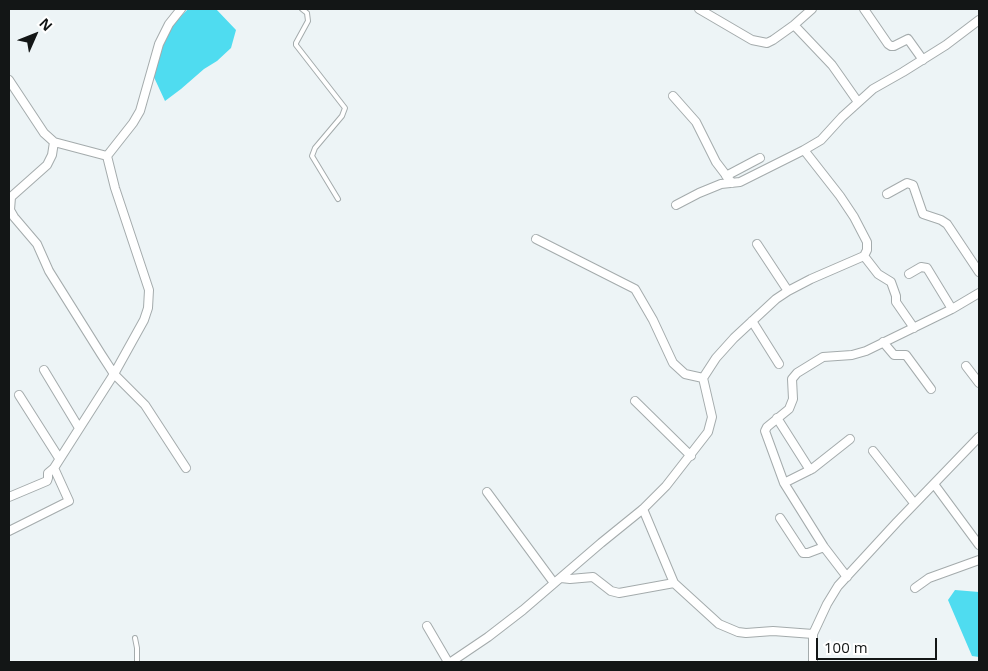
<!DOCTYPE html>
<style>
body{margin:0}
#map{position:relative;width:988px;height:671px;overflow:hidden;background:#edf4f6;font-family:"Open Sans",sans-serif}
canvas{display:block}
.frame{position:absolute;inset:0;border:10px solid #131616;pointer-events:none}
.north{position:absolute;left:10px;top:10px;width:50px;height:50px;-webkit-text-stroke:4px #fff;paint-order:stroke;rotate:46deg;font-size:14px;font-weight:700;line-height:20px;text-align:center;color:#131616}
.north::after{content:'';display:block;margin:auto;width:18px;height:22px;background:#131616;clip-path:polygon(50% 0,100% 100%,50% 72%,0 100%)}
.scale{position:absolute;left:816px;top:638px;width:121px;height:22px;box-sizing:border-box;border:2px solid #131616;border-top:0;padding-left:6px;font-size:15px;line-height:18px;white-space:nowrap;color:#131616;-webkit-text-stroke:4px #fff;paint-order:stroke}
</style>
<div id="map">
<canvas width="988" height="671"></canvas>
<div class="frame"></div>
<div class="north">N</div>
<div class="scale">100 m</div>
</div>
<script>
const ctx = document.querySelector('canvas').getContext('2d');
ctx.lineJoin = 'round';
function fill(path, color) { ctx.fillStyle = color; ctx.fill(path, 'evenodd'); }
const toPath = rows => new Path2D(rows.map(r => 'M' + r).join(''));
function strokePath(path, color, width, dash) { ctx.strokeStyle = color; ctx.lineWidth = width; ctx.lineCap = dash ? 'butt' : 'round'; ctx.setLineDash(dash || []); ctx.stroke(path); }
fill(toPath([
 [188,9,216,9,236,30,231,48,217,61,204,69,181,89,165,101,152,73,168,30],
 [955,590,979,592,979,657,972,656,948,600]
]), '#4fdcf0');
const lane = toPath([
 [302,9,307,13,308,21,296,43,296,45,345,108,342,116,315,148,312,156,338,199],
 [135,638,137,648,137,662]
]);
const street = toPath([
 [699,9,752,40,767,43,773,40,794,25,812,9],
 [864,9,888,44,891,46,894,46,908,39,923,60],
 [794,25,832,65,858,102],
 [9,80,44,133,54,142,107,156],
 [673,96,696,122,716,162,732,183],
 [54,142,52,155,47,165,11,197,10,210,14,217,37,244,49,271,101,354,114,374,145,405,186,468],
 [107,156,133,123,140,111,159,44,169,24,181,9],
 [726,176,760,158],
 [887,194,907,183,913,185,923,214,941,220,947,224,979,272],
 [676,205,699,193,721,184,740,182,804,150],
 [536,239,635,289,653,320,673,363,685,374,703,378],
 [757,244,788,291],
 [864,256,878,274,891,282,896,296,896,302,914,328],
 [909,274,921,267,927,268,952,309],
 [752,321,779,364],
 [883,342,894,355,906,355,931,389],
 [966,366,979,383],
 [44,370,79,428],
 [19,395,59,458],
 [635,401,691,456],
 [777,418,810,470],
 [873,451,914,503],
 [784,483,812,469,850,439],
 [934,484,979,545],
 [487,492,554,583],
 [9,497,47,481,48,478,48,473,54,468],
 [643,509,674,583,719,624,738,632,746,633,773,631,813,634],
 [780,518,803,553,808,553,824,547],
 [9,531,69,501,54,468,114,374,144,320,148,308,149,290,115,188,107,156],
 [847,577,824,547,784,483,765,431,767,427,789,409,793,399,792,379,797,373,823,357,852,355,866,351,952,309,979,293],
 [561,578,570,579,593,577,611,591,619,593,674,583],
 [915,588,929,578,979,560],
 [427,626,448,662],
 [451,662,488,637,523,610,601,543,643,509,666,486,708,432,712,417,703,378,716,358,734,338,776,299,788,291,811,279,864,256,867,250,867,242,854,217,840,196,804,150,821,140,842,117,873,89,903,72,946,45,979,20],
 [813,662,813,634,827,604,838,586,897,522,979,437]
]);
strokePath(lane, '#a4abac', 6);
strokePath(street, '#a4abac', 10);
strokePath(lane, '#fff', 4);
strokePath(street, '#fff', 8);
</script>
